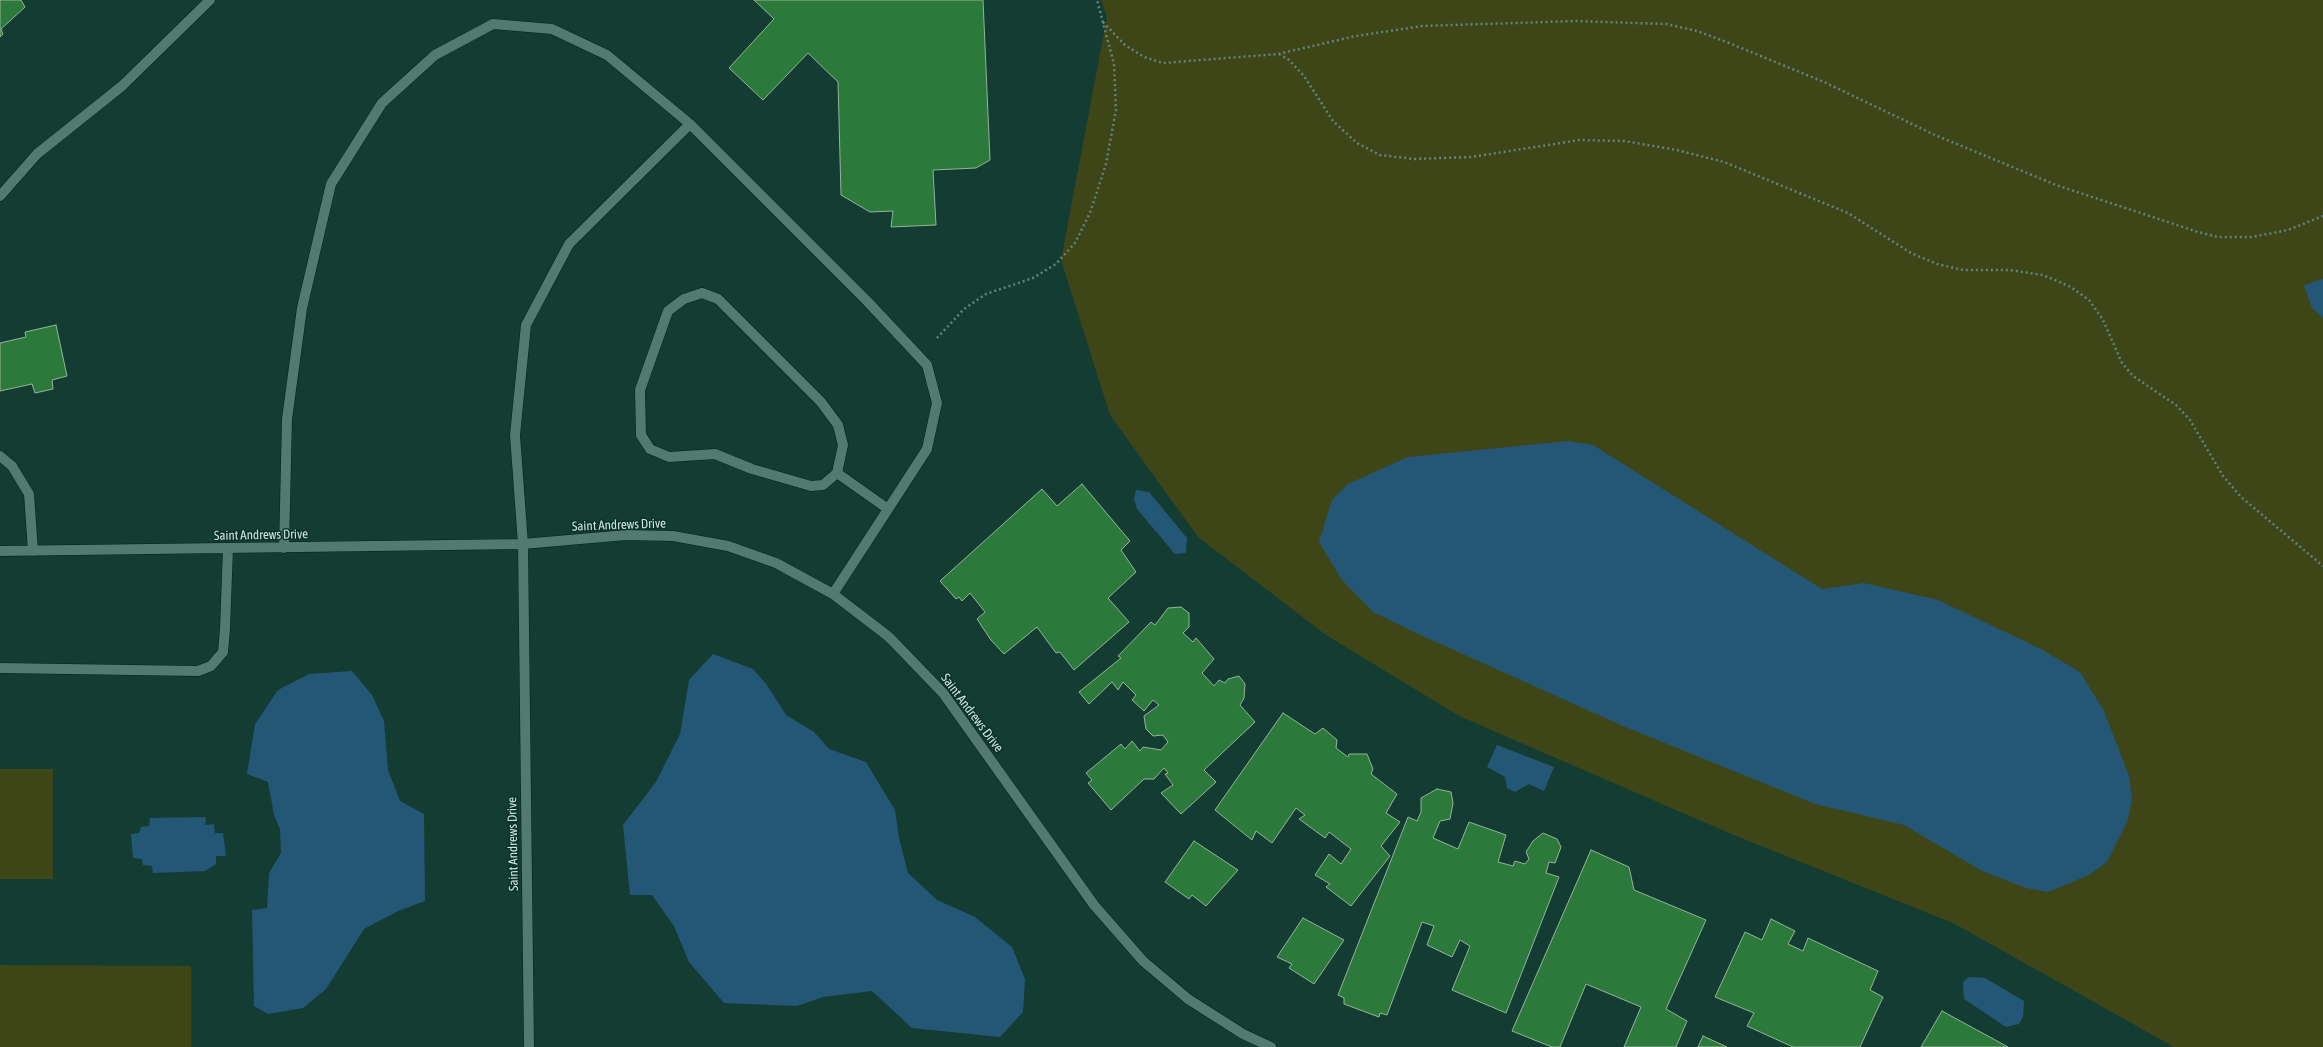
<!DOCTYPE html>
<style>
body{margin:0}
canvas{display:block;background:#133c33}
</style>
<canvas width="2323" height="1047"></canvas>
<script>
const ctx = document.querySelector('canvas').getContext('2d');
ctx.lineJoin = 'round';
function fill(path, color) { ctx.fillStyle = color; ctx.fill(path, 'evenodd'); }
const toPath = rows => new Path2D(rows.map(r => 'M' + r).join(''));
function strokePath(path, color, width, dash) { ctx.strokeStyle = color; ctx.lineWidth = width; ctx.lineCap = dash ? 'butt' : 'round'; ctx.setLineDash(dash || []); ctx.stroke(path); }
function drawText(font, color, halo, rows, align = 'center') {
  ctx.font = font + ' "Asap Condensed",sans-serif'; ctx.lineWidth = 3; ctx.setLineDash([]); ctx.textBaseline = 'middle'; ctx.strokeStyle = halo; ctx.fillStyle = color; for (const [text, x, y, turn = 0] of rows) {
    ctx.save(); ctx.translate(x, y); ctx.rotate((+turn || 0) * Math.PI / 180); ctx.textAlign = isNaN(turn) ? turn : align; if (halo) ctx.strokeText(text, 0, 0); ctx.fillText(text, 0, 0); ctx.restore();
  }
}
fill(toPath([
 [1101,0,2323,0,2323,1047,2174,1047,1955,924,1729,833,1459,716,1326,635,1198,537,1110,415,1061,260,1107,17],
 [0,769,53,769,53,879,0,879],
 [0,965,191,966,191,1047,0,1047]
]), '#3e4517');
fill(toPath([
 [2323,279,2323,318,2312,308,2304,285],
 [1568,441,1593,445,1822,589,1864,583,1938,600,2041,649,2080,672,2104,711,2129,776,2132,798,2128,820,2107,862,2089,875,2048,892,2026,888,1982,871,1904,825,1815,804,1623,726,1416,633,1373,612,1342,580,1319,542,1332,500,1348,484,1408,457],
 [1136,490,1149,492,1187,538,1186,553,1175,554,1137,509,1134,499],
 [713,654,753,669,767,685,786,715,814,732,829,749,866,762,895,810,899,838,908,873,937,900,975,917,1012,947,1025,979,1023,1012,1000,1037,912,1028,872,991,823,997,797,1006,724,1003,689,962,674,926,652,895,630,895,623,825,656,782,680,734,689,680],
 [352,671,372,695,384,721,388,770,400,801,424,814,425,901,398,911,364,929,326,989,303,1008,268,1014,254,1006,252,910,267,908,269,873,281,853,280,829,274,815,268,782,247,774,255,724,278,690,309,674],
 [1497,745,1554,767,1544,791,1529,784,1515,792,1507,788,1505,777,1487,767],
 [206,817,205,825,214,824,215,833,223,833,226,856,216,856,216,864,205,871,153,873,152,866,143,865,142,859,133,858,131,834,139,833,141,827,149,826,150,818],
 [1969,977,1985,978,2024,1001,2023,1016,2019,1024,2006,1027,1964,999,1963,982]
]), '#245775');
const building = toPath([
 [0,0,21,0,25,7,1,29,3,34,0,37,0,0],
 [754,0,983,0,990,160,976,168,933,170,936,225,891,227,893,211,870,212,841,195,838,82,808,53,763,100,729,68,774,19,754,0],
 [56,325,67,376,52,380,53,389,35,393,32,384,0,391,0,343,26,337,25,332,56,325],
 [1082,484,1130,541,1121,550,1136,572,1108,598,1129,622,1074,670,1060,652,1056,653,1037,627,1004,654,991,640,977,619,985,612,970,593,962,601,959,597,956,599,940,581,1042,489,1057,506,1082,484],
 [1181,607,1189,613,1189,627,1183,633,1193,642,1196,638,1214,659,1202,673,1214,686,1219,680,1225,683,1228,679,1239,676,1245,684,1244,698,1240,705,1255,722,1204,770,1216,782,1181,814,1161,793,1173,785,1165,774,1168,773,1164,768,1154,779,1144,779,1111,810,1088,783,1092,780,1086,773,1121,744,1125,749,1132,741,1140,751,1143,747,1161,750,1168,742,1163,735,1153,736,1146,729,1144,716,1159,705,1153,700,1144,711,1132,700,1136,695,1123,682,1118,690,1112,682,1089,704,1079,692,1121,658,1118,656,1151,622,1155,625,1168,608,1181,607],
 [1283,713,1315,734,1323,728,1337,740,1336,748,1348,757,1349,754,1367,754,1373,769,1371,774,1397,794,1386,813,1400,822,1381,846,1390,856,1351,906,1326,887,1330,884,1315,875,1329,854,1341,864,1351,849,1329,832,1325,838,1299,819,1305,815,1296,808,1272,843,1256,831,1252,840,1215,810,1283,713],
 [1437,789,1451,792,1453,803,1450,819,1440,821,1433,838,1458,849,1469,822,1506,835,1498,862,1513,866,1515,861,1525,864,1529,859,1526,852,1533,841,1543,833,1557,839,1561,847,1555,863,1549,862,1546,873,1559,877,1506,1013,1452,990,1470,946,1460,940,1452,957,1427,945,1434,926,1422,922,1387,1015,1380,1013,1379,1017,1344,1004,1344,998,1338,995,1408,817,1417,821,1421,812,1421,798,1437,789],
 [1194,841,1238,870,1206,906,1192,895,1189,899,1165,882,1194,841],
 [1591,850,1629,867,1634,890,1706,920,1666,1009,1687,1021,1676,1047,1624,1047,1641,1007,1586,984,1560,1047,1552,1047,1512,1031,1591,850],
 [1303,918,1344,940,1314,984,1289,968,1292,964,1277,957,1303,918],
 [1771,919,1795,931,1788,944,1803,951,1808,938,1878,971,1870,990,1883,997,1860,1047,1793,1047,1747,1026,1754,1013,1715,997,1745,932,1762,940,1771,919],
 [1942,1011,2008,1047,1921,1047,1942,1011],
 [1703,1036,1727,1047,1698,1047,1703,1036]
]);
fill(building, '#2c7a3b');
strokePath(building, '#97b39a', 1);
const minor = toPath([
 [690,124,867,301,927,365,937,403,927,449,833,594],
 [0,196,37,154,122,86,210,0],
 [702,293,718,299,821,402,838,425,843,445,837,473,823,485,811,486,752,469,715,454,669,457,650,449,641,435,640,390,668,311,684,299,702,293],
 [0,456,12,466,29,494,33,551],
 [837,473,888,509],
 [284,548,287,419,302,308,331,184,382,103,435,55,493,24,552,29,607,55,690,124,569,244,526,325,515,435,523,544,529,1047],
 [0,551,523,544,626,535,673,536,728,546,776,563,833,594,889,637,943,693,1094,905,1143,961,1188,999,1243,1034,1271,1047],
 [0,668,198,671,211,666,223,652,225,629,228,548]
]);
strokePath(minor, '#03211b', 11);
strokePath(toPath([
 [1103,22,1125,45,1144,57,1163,63,1278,54,1356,36,1422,26,1576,21,1666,24,1697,31,1729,43,1824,82,1935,135,2056,185,2198,232,2218,237,2252,237,2288,230,2323,216],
 [1279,54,1289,60,1304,76,1333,121,1357,143,1380,155,1414,159,1471,157,1580,140,1624,141,1677,150,1724,162,1848,213,1911,253,1937,264,1963,270,2010,270,2043,275,2071,287,2089,300,2103,320,2122,363,2133,376,2176,405,2190,420,2223,476,2241,497,2323,566],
 [937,338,964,309,986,294,1033,278,1056,264,1075,243,1090,213,1106,164,1116,110,1114,64,1097,0]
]), '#64847d', 2.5, [2, 3]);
strokePath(minor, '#527a70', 10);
drawText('13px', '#cfe4df', '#073129', [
 ["Saint Andrews Drive",619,525,-2],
 ["Saint Andrews Drive",261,535,-1],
 ["Saint Andrews Drive",972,713,53],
 ["Saint Andrews Drive",513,844,-91]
]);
</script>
